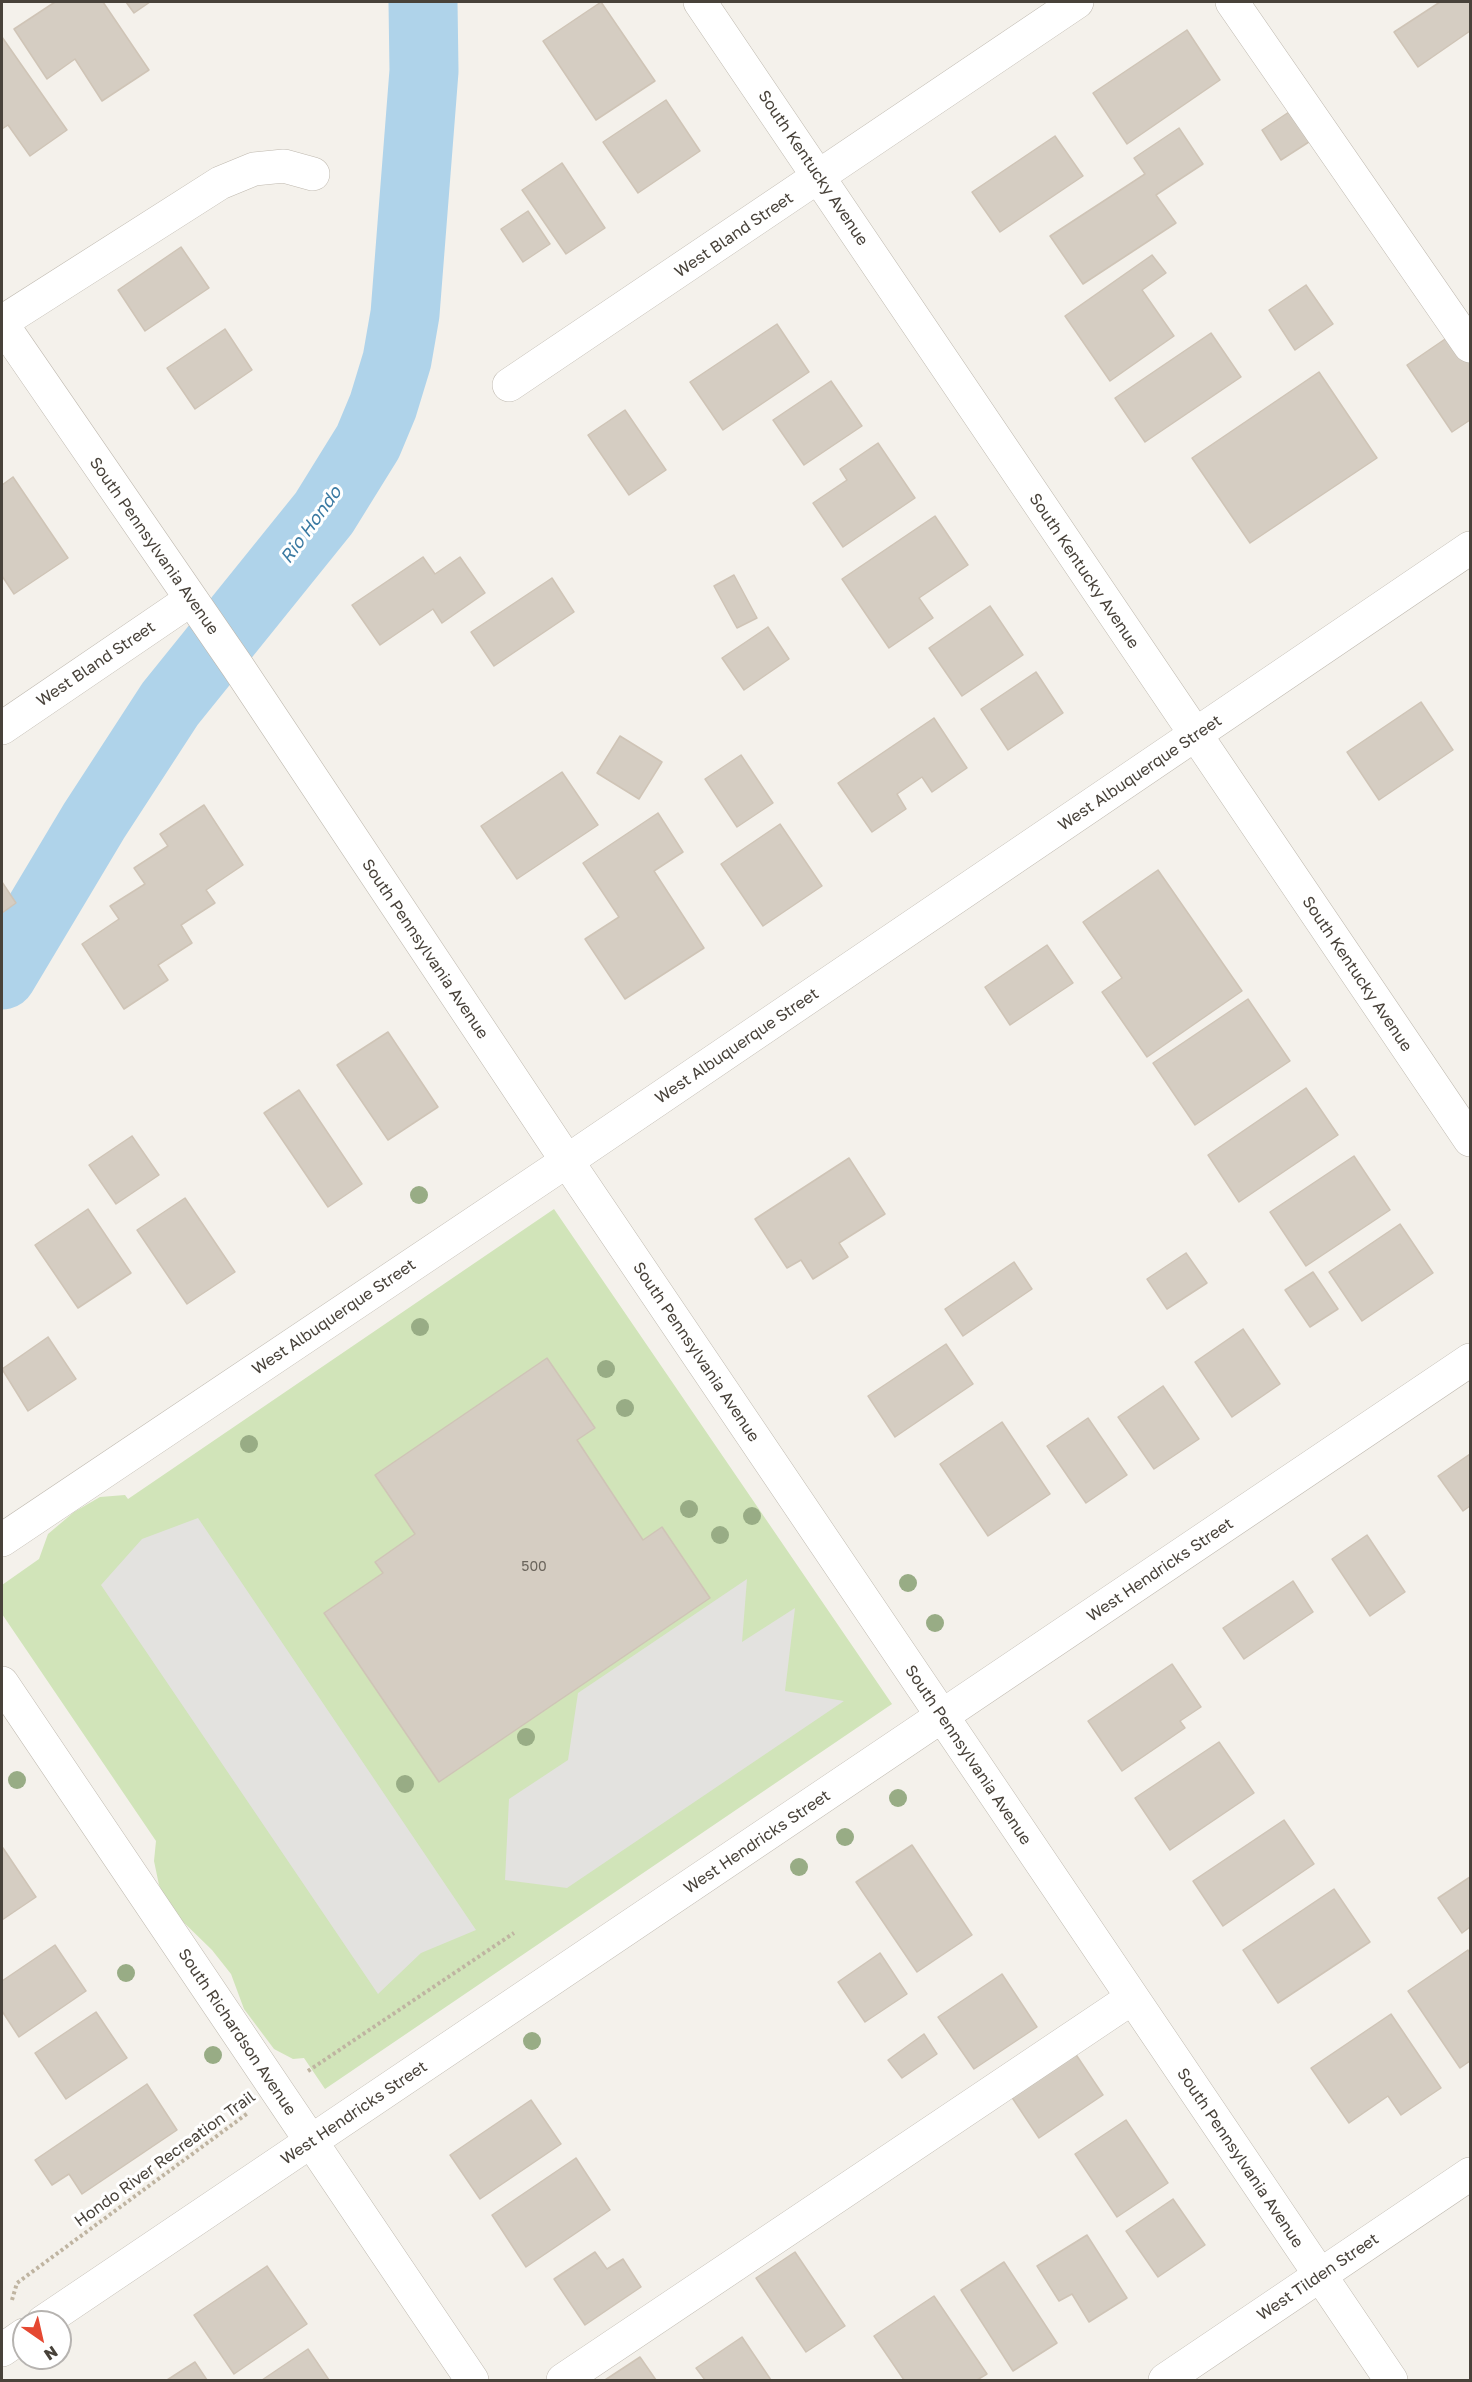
<!DOCTYPE html>
<style>
body{margin:0}
#map{position:relative;width:1472px;height:2382px;overflow:hidden;background:#f4f1eb;font-family:"Golos Text",sans-serif}
canvas{display:block}
.frame{position:absolute;inset:0;border:3px solid #48423a;pointer-events:none}
.north{position:absolute;left:12px;top:2310px;width:60px;height:60px;box-sizing:border-box;background:#fff;border:2px solid #b6b3b0;border-radius:50%;rotate:146deg;font-size:16px;font-weight:700;line-height:24px;text-align:center;color:#48423a}
.north::after{content:'';display:block;margin:auto;width:21px;height:27px;background:#e54832;clip-path:polygon(50% 0,100% 100%,50% 72%,0 100%)}
</style>
<div id="map">
<canvas width="1472" height="2382"></canvas>
<div class="frame"></div>
<div class="north">N</div>
</div>
<script>
const ctx = document.querySelector('canvas').getContext('2d');
ctx.lineJoin = 'round';
function fill(path, color) { ctx.fillStyle = color; ctx.fill(path, 'evenodd'); }
const toPath = rows => new Path2D(rows.map(r => 'M' + r).join(''));
function strokePath(path, color, width, dash) { ctx.strokeStyle = color; ctx.lineWidth = width; ctx.lineCap = dash ? 'butt' : 'round'; ctx.setLineDash(dash || []); ctx.stroke(path); }
function drawText(font, color, halo, rows, align = 'center') {
  ctx.font = font + ' "Golos Text",sans-serif'; ctx.lineWidth = 6; ctx.setLineDash([]); ctx.textBaseline = 'middle'; ctx.strokeStyle = halo; ctx.fillStyle = color; for (const [text, x, y, turn = 0] of rows) {
    ctx.save(); ctx.translate(x, y); ctx.rotate((+turn || 0) * Math.PI / 180); ctx.textAlign = isNaN(turn) ? turn : align; if (halo) ctx.strokeText(text, 0, 0); ctx.fillText(text, 0, 0); ctx.restore();
  }
}
fill(toPath([
 [554,1209,892,1704,325,2089,304,2058,293,2059,274,2049,244,2009,231,1974,212,1950,173,1912,159,1885,154,1861,156,1841,2,1614,2,1585,39,1559,48,1534,74,1512,100,1497,125,1495,128,1499]
]), '#d1e4b9');
fill(toPath([
 [198,1518,476,1930,421,1953,378,1994,101,1585,142,1539],
 [747,1579,742,1642,795,1608,785,1691,844,1701,567,1888,505,1880,509,1799,568,1760,578,1693]
]), '#e3e2df');
strokePath(toPath([
 [2,975,94,821,170,704,324,513,368,442,383,406,397,360,405,314,424,71,423,2]
]), '#afd3ea', 69);
const building = toPath([
 [55,2,103,2,149,70,102,101,75,59,47,79,14,29,55,2],
 [126,2,150,2,134,13,126,2],
 [601,2,655,81,596,120,543,41,601,2],
 [1440,2,1470,2,1470,31,1418,67,1394,32,1440,2],
 [1187,30,1220,80,1127,144,1093,93,1187,30],
 [2,37,67,130,30,156,8,125,2,129,2,37],
 [666,100,700,151,638,193,603,142,666,100],
 [1292,110,1312,140,1281,160,1262,130,1292,110],
 [1179,128,1203,164,1156,195,1176,223,1083,284,1050,236,1145,174,1134,158,1179,128],
 [1055,136,1083,176,1000,232,972,192,1055,136],
 [562,163,605,228,566,254,522,190,562,163],
 [528,211,550,244,523,262,501,229,528,211],
 [181,247,209,288,145,331,118,290,181,247],
 [1152,255,1166,273,1142,290,1174,336,1110,381,1065,316,1152,255],
 [1306,285,1333,324,1295,350,1269,310,1306,285],
 [777,324,809,372,723,430,690,382,777,324],
 [225,329,252,370,195,409,167,368,225,329],
 [1211,333,1241,377,1145,442,1115,398,1211,333],
 [1451,335,1470,363,1470,420,1452,432,1407,365,1451,335],
 [1319,372,1377,458,1250,543,1192,458,1319,372],
 [831,381,862,426,804,465,773,420,831,381],
 [625,410,666,470,629,495,588,435,625,410],
 [878,443,915,498,843,547,813,503,847,480,840,469,878,443],
 [13,477,68,558,14,594,2,576,2,485,13,477],
 [935,516,968,565,919,598,933,618,889,648,842,579,935,516],
 [423,557,435,574,460,557,485,593,442,623,433,609,380,645,352,605,423,557],
 [734,575,757,618,737,628,714,586,734,575],
 [552,578,574,612,494,666,471,632,552,578],
 [990,606,1023,655,962,696,929,648,990,606],
 [768,627,789,659,744,690,722,658,768,627],
 [1036,672,1063,713,1008,750,981,709,1036,672],
 [1421,702,1453,750,1379,800,1347,752,1421,702],
 [934,718,967,768,932,792,922,777,897,794,906,809,872,832,838,783,934,718],
 [620,736,662,762,639,799,597,773,620,736],
 [741,755,773,803,737,827,705,779,741,755],
 [562,772,598,825,517,879,481,826,562,772],
 [204,805,243,865,206,890,215,903,181,925,192,943,158,965,168,980,124,1009,82,944,119,919,110,906,145,884,134,868,168,846,160,834,204,805],
 [658,813,683,852,654,871,704,948,625,999,585,939,619,917,583,863,658,813],
 [780,824,822,886,763,926,721,864,780,824],
 [1158,870,1242,991,1147,1057,1102,992,1122,978,1083,922,1158,870],
 [2,882,16,903,2,913,2,882],
 [1047,945,1073,983,1010,1025,985,987,1047,945],
 [1248,999,1290,1061,1195,1125,1153,1063,1248,999],
 [388,1032,438,1107,388,1140,337,1065,388,1032],
 [1306,1088,1338,1135,1239,1202,1208,1155,1306,1088],
 [299,1090,362,1184,328,1207,264,1113,299,1090],
 [132,1136,159,1175,116,1204,89,1165,132,1136],
 [1354,1156,1390,1210,1306,1266,1270,1212,1354,1156],
 [849,1158,885,1214,839,1243,848,1257,813,1279,801,1260,787,1268,755,1219,849,1158],
 [185,1198,235,1272,187,1304,137,1230,185,1198],
 [88,1209,131,1273,78,1308,35,1245,88,1209],
 [1400,1224,1433,1273,1362,1321,1329,1272,1400,1224],
 [1186,1253,1207,1283,1167,1309,1147,1279,1186,1253],
 [1014,1262,1032,1289,963,1336,945,1309,1014,1262],
 [1313,1272,1338,1309,1310,1327,1285,1290,1313,1272],
 [1243,1329,1280,1384,1232,1417,1195,1362,1243,1329],
 [48,1337,76,1379,28,1411,2,1369,48,1337],
 [946,1344,973,1384,895,1437,868,1396,946,1344],
 [547,1358,595,1428,577,1440,643,1540,662,1527,710,1598,439,1782,324,1613,383,1573,375,1562,415,1534,375,1475,547,1358],
 [1163,1386,1199,1439,1154,1469,1118,1417,1163,1386],
 [1088,1418,1127,1475,1086,1503,1047,1446,1088,1418],
 [1002,1422,1050,1494,988,1536,940,1464,1002,1422],
 [1470,1454,1470,1506,1463,1511,1438,1476,1470,1454],
 [1367,1535,1405,1592,1370,1616,1332,1559,1367,1535],
 [1293,1581,1313,1612,1244,1659,1223,1628,1293,1581],
 [1172,1664,1201,1707,1180,1721,1185,1728,1122,1771,1088,1721,1172,1664],
 [1219,1742,1254,1793,1170,1850,1135,1798,1219,1742],
 [1284,1820,1314,1864,1223,1926,1193,1881,1284,1820],
 [912,1845,972,1935,917,1972,856,1882,912,1845],
 [3,1848,36,1897,2,1920,2,1849,3,1848],
 [1470,1877,1470,1927,1462,1933,1438,1898,1470,1877],
 [1334,1889,1370,1942,1278,2003,1243,1950,1334,1889],
 [55,1945,86,1991,19,2037,2,2011,2,1981,55,1945],
 [1468,1950,1470,1954,1470,2061,1460,2068,1408,1991,1468,1950],
 [880,1953,907,1994,865,2022,838,1982,880,1953],
 [1002,1974,1037,2027,974,2069,938,2017,1002,1974],
 [96,2012,127,2058,66,2099,35,2053,96,2012],
 [1391,2014,1441,2088,1401,2115,1388,2096,1349,2123,1311,2068,1391,2014],
 [924,2034,937,2054,902,2078,888,2060,924,2034],
 [1075,2053,1103,2095,1039,2138,1011,2096,1075,2053],
 [147,2084,177,2130,82,2194,69,2174,52,2185,35,2160,147,2084],
 [531,2100,561,2144,480,2199,450,2155,531,2100],
 [1126,2120,1168,2183,1117,2217,1075,2154,1126,2120],
 [576,2158,610,2210,526,2267,492,2215,576,2158],
 [1173,2199,1205,2245,1158,2277,1126,2231,1173,2199],
 [1087,2235,1127,2298,1089,2322,1072,2294,1059,2301,1037,2266,1087,2235],
 [595,2252,607,2269,623,2259,641,2287,585,2325,554,2279,595,2252],
 [795,2252,845,2326,806,2352,756,2278,795,2252],
 [1004,2262,1057,2343,1013,2371,961,2290,1004,2262],
 [267,2266,307,2324,234,2374,194,2315,267,2266],
 [934,2296,987,2374,977,2380,904,2380,874,2336,934,2296],
 [742,2337,771,2380,705,2380,696,2368,742,2337],
 [308,2349,329,2380,262,2380,308,2349],
 [640,2357,656,2380,605,2380,640,2357],
 [195,2362,207,2380,167,2380,195,2362]
]);
fill(building, '#d5cdc2');
strokePath(building, '#cfc4b6', 1.5);
const minor = toPath([
 [700,2,1470,1140],
 [1232,2,1470,346],
 [2,322,220,183,254,169,284,166,313,174],
 [2,324,238,667,567,1161,1391,2380],
 [509,385,1077,2],
 [2,728,190,600],
 [2,1540,567,1161,1470,548],
 [2,1683,472,2380],
 [43,2322,1470,1360],
 [2,2350,24,2335],
 [563,2380,1132,1998],
 [1165,2380,1470,2174]
]);
strokePath(minor, '#bfb9af', 34);
strokePath(toPath([
 [308,2071,514,1933],
 [12,2300,17,2283,248,2113]
]), '#bfb4a1', 4, [3, 3]);
strokePath(minor, '#fff', 33);
ctx.fillStyle = '#98ac85';
for (const [x, y] of [
 [419,1195],
 [420,1327],
 [606,1369],
 [625,1408],
 [249,1444],
 [689,1509],
 [752,1516],
 [720,1535],
 [908,1583],
 [935,1623],
 [526,1737],
 [17,1780],
 [405,1784],
 [898,1798],
 [845,1837],
 [799,1867],
 [126,1973],
 [532,2041],
 [213,2055]
]) { ctx.beginPath(); ctx.arc(x, y, 9, 0, 2 * Math.PI); ctx.fill(); }
drawText('14px', '#6b655c', null, [
 ["500",534,1567]
]);
drawText('16px', '#48423a', '#fff', [
 ["South Kentucky Avenue",813,168,56],
 ["West Bland Street",734,235,-34],
 ["South Pennsylvania Avenue",154,546,55],
 ["South Kentucky Avenue",1084,571,56],
 ["West Bland Street",96,664,-34],
 ["West Albuquerque Street",1140,773,-34],
 ["South Pennsylvania Avenue",425,949,56],
 ["South Kentucky Avenue",1357,974,56],
 ["West Albuquerque Street",737,1046,-34],
 ["West Albuquerque Street",334,1317,-34],
 ["South Pennsylvania Avenue",696,1352,56],
 ["West Hendricks Street",1160,1570,-34],
 ["South Pennsylvania Avenue",968,1755,56],
 ["West Hendricks Street",757,1842,-34],
 ["South Richardson Avenue",237,2032,56],
 ["West Hendricks Street",354,2113,-34],
 ["South Pennsylvania Avenue",1240,2158,56],
 ["Hondo River Recreation Trail",165,2159,-36],
 ["West Tilden Street",1318,2277,-34]
]);
drawText('italic 18px', '#3b7aa2', '#fff', [
 ["Rio Hondo",311,525,-54]
]);
</script>
